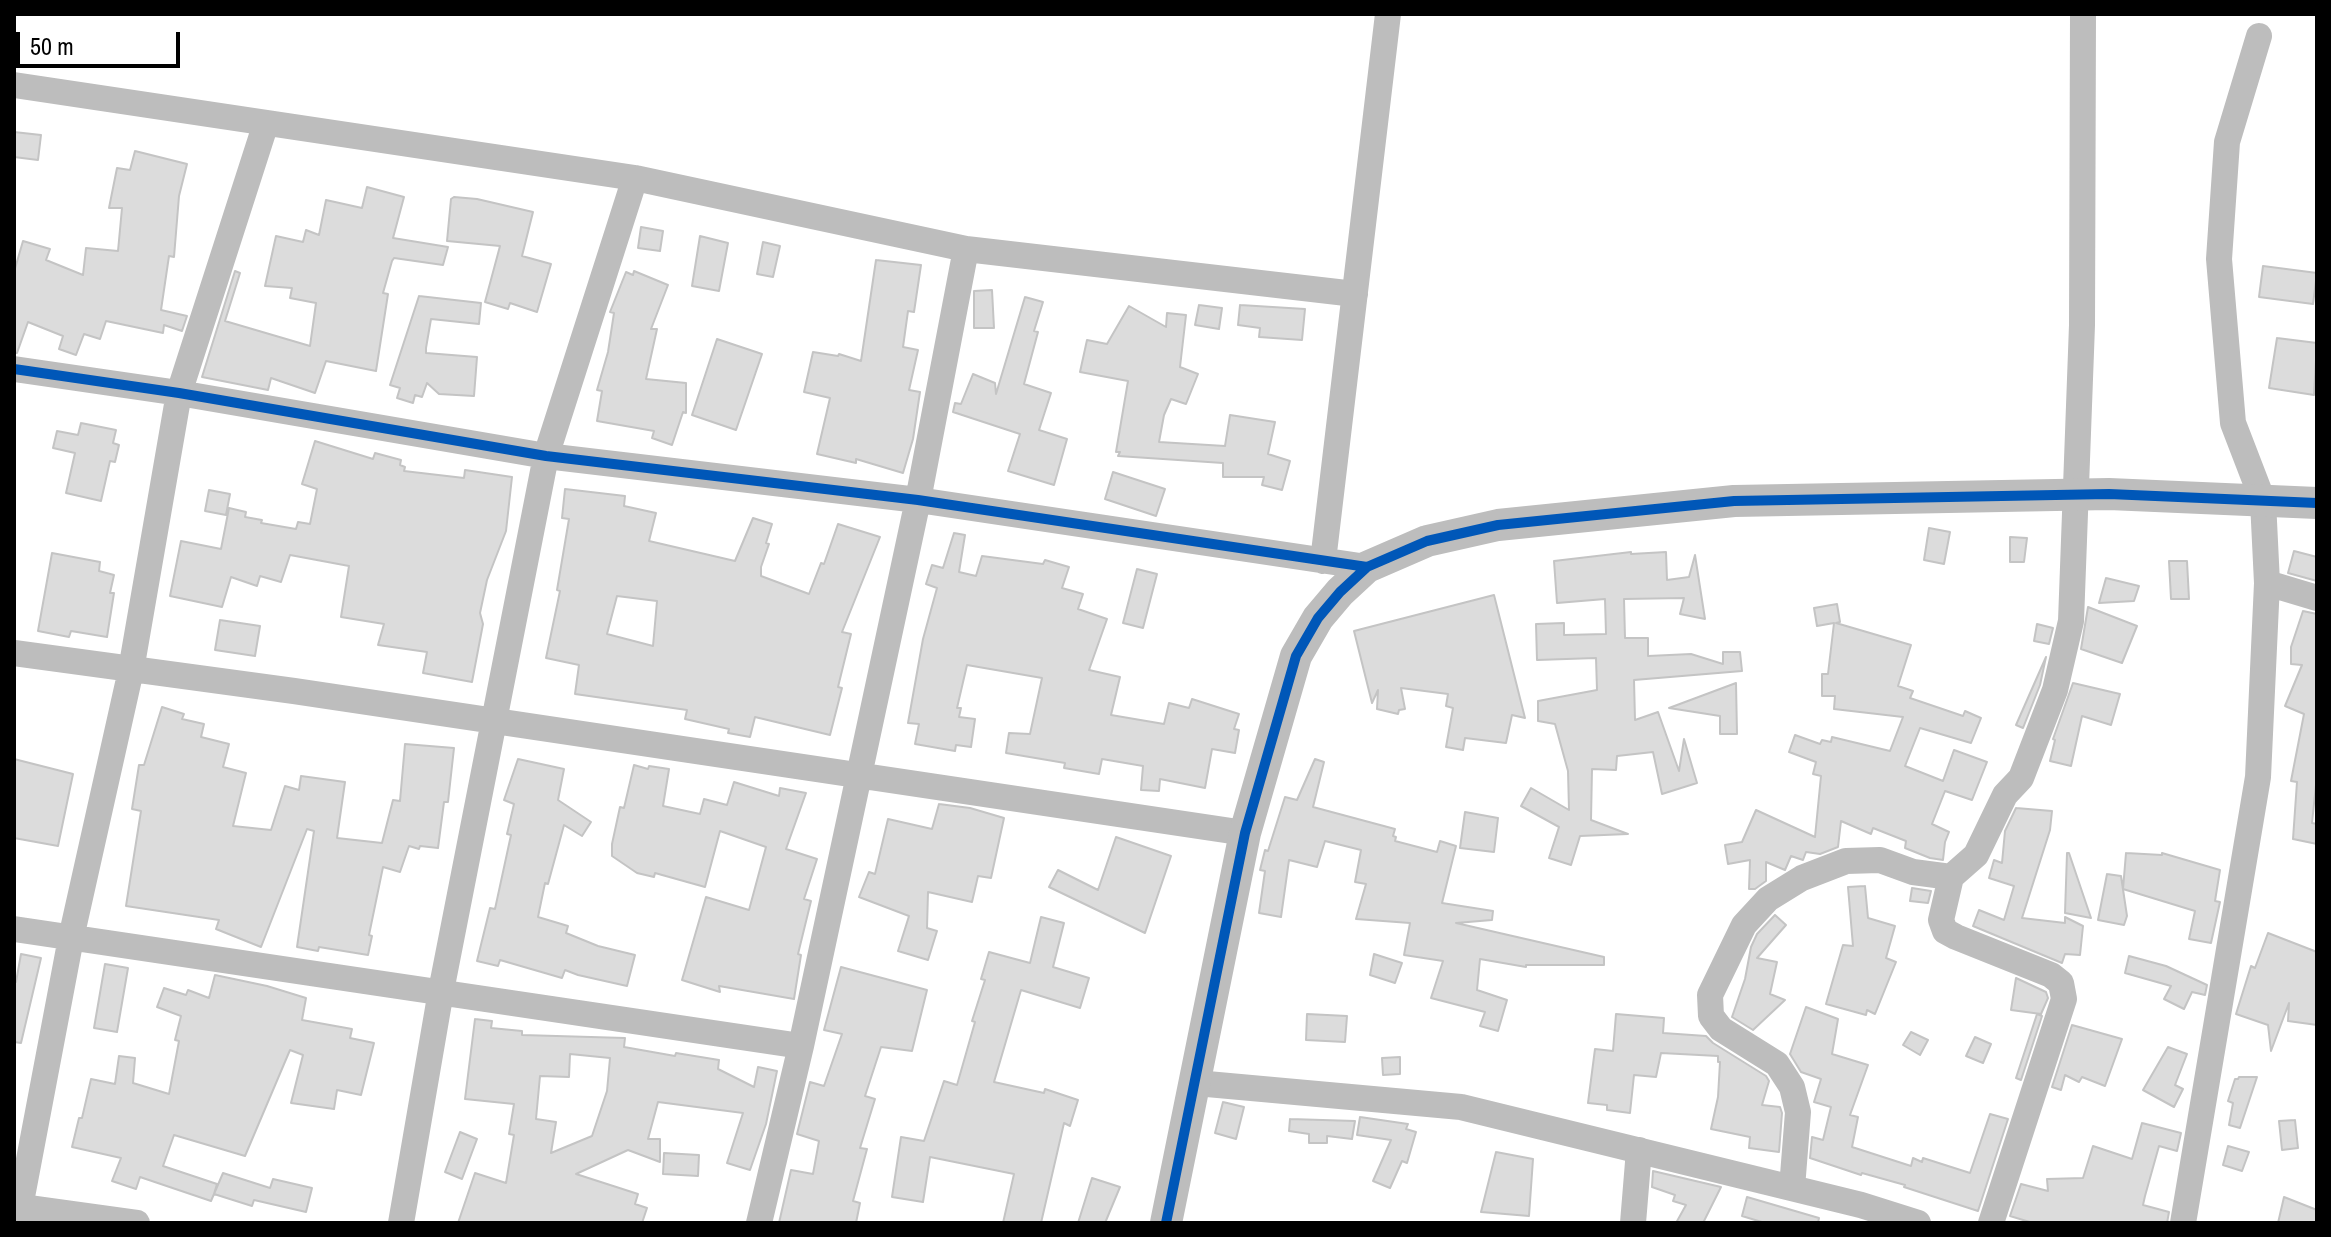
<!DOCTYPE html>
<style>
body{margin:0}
#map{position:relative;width:2331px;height:1237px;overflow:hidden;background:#fff;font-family:"Archivo Narrow",sans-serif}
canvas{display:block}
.frame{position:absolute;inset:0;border:16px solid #000;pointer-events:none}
.scale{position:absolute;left:16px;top:32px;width:164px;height:36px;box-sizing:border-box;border:4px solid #000;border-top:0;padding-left:10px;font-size:24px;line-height:28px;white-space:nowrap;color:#000;-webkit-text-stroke:6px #fff;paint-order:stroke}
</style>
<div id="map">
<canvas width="2331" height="1237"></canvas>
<div class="frame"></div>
<div class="scale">50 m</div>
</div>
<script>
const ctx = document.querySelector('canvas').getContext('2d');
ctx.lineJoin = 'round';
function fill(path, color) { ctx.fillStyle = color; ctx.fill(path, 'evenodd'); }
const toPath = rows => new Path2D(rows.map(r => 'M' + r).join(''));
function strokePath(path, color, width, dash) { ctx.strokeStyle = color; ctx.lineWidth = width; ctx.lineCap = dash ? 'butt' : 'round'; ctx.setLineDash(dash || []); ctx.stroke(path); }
const building = toPath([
 [14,132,41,135,38,160,14,157,14,132],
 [135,151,187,164,179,196,174,257,169,256,161,310,187,316,182,331,164,325,163,333,106,321,100,339,84,334,76,355,59,349,63,336,28,322,17,353,14,353,14,272,23,241,50,249,46,260,83,275,86,248,118,251,122,208,109,208,117,168,130,170,135,151],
 [367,187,404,197,393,238,448,247,443,265,394,258,392,261,383,293,388,294,376,371,326,361,315,393,271,378,268,390,202,377,235,271,240,273,225,321,310,346,316,303,290,298,292,288,265,286,276,236,303,242,306,230,319,235,326,200,362,208,367,187],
 [454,197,477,199,533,212,522,256,551,264,537,312,510,303,508,309,485,302,500,246,447,241,451,199,454,197],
 [641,227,663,231,660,251,638,248,641,227],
 [700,236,728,243,719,291,692,286,700,236],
 [763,242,780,246,773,277,757,274,763,242],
 [876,260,921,265,914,312,908,311,903,347,918,350,909,390,920,392,913,439,903,473,856,459,856,463,817,454,830,398,804,392,813,352,838,356,839,354,861,361,876,260],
 [2263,266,2317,273,2313,304,2259,297,2263,266],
 [634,271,668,285,651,329,657,329,646,379,686,383,686,413,683,412,672,445,652,438,654,431,597,421,602,391,597,390,608,352,614,313,610,312,626,272,633,275,634,271],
 [992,290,994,328,974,328,974,291,992,290],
 [419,296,481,303,479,324,431,319,426,348,426,353,477,357,474,396,439,394,427,383,422,397,415,395,413,403,397,398,400,388,390,385,419,296],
 [1025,297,1043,302,1034,331,1038,332,1024,384,1051,393,1039,430,1067,439,1054,485,1008,471,1020,434,953,412,955,403,961,404,973,374,995,383,996,394,1025,297],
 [1199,305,1222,308,1219,329,1195,325,1199,305],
 [1240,305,1305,309,1302,340,1259,337,1260,328,1238,325,1240,305],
 [1129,306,1166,327,1167,313,1186,315,1180,367,1198,374,1186,404,1171,399,1164,415,1159,442,1225,446,1230,415,1275,422,1268,454,1290,461,1282,490,1262,485,1264,477,1223,477,1223,463,1118,456,1120,452,1116,452,1128,381,1080,372,1087,340,1107,344,1129,306],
 [2277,338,2317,343,2314,395,2269,388,2277,338],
 [717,339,762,354,736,430,692,415,717,339],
 [81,423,116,430,113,443,119,445,115,462,110,461,101,501,66,493,75,453,53,448,57,431,78,435,81,423],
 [315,441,373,459,375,453,401,460,400,465,405,467,404,471,464,478,465,470,512,477,506,531,487,580,480,613,483,624,472,682,423,673,427,652,378,645,384,624,341,617,349,566,290,555,281,582,260,576,257,586,231,577,222,607,170,596,181,541,221,549,229,508,246,512,245,517,262,520,261,523,296,529,298,522,310,524,317,489,302,484,315,441],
 [1113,472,1165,489,1156,516,1105,499,1113,472],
 [565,489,625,496,624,506,656,513,649,541,735,561,753,518,772,524,766,543,769,544,761,567,761,576,809,594,821,563,824,564,838,524,880,537,842,632,851,634,838,687,842,688,830,735,755,717,750,737,728,733,729,729,685,719,687,710,575,694,579,665,546,658,560,591,557,590,569,519,562,518,565,489],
 [617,596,657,601,653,646,607,634,617,596],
 [209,490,230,494,226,515,205,511,209,490],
 [1929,528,1950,532,1944,564,1924,560,1929,528],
 [954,533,965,535,959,572,976,576,982,556,1043,564,1045,560,1069,567,1062,588,1083,594,1078,609,1107,619,1089,670,1120,677,1111,715,1164,724,1169,703,1189,708,1192,699,1239,714,1234,729,1239,730,1235,753,1212,749,1205,788,1160,779,1159,791,1141,790,1143,766,1102,759,1099,774,1064,768,1065,763,1006,753,1009,733,1030,734,1042,678,967,665,957,708,961,708,959,717,975,719,971,747,956,745,955,751,915,744,919,724,908,723,923,639,937,588,926,584,932,565,943,568,954,533],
 [2010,537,2027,538,2024,562,2010,562,2010,537],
 [2294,551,2317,557,2317,581,2288,573,2294,551],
 [1631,552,1631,554,1666,552,1667,580,1689,577,1695,555,1705,619,1680,614,1684,598,1624,599,1625,638,1648,638,1648,656,1691,654,1723,664,1723,652,1740,652,1742,671,1634,680,1635,720,1658,712,1679,771,1684,739,1697,783,1662,794,1653,752,1617,756,1616,770,1592,769,1591,820,1628,834,1580,836,1571,865,1549,858,1559,827,1521,806,1531,788,1569,810,1568,771,1555,724,1538,721,1538,701,1597,690,1596,658,1537,660,1536,624,1564,623,1564,635,1606,634,1605,599,1557,603,1554,561,1631,552],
 [52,553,100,562,99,571,114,575,110,593,114,593,107,637,71,631,69,637,38,631,52,553],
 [2169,561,2187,561,2189,599,2171,599,2169,561],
 [1137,569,1157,574,1143,628,1123,623,1137,569],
 [2106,578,2139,586,2134,601,2099,603,2106,578],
 [1494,595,1525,718,1512,715,1506,743,1465,738,1463,750,1446,747,1453,708,1446,706,1448,694,1401,688,1405,709,1399,710,1398,714,1377,709,1378,690,1372,703,1354,631,1494,595],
 [1837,604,1840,622,1836,623,1911,645,1898,686,1913,691,1910,698,1963,716,1965,711,1981,718,1971,743,1920,728,1905,766,1943,781,1954,750,1987,762,1972,800,1945,791,1932,824,1949,832,1945,842,1943,860,1930,858,1905,848,1906,841,1873,828,1871,834,1841,821,1838,847,1820,854,1806,852,1803,860,1791,856,1785,870,1766,862,1766,881,1755,889,1749,889,1750,860,1728,864,1725,845,1742,842,1756,810,1815,837,1821,776,1813,774,1816,762,1789,752,1795,735,1820,744,1822,740,1831,742,1832,737,1890,751,1903,717,1834,709,1835,696,1822,696,1822,674,1828,674,1834,623,1817,626,1814,608,1837,604],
 [2088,607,2137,626,2122,663,2081,649,2088,607],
 [2303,611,2317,614,2317,775,2312,823,2317,824,2317,844,2293,839,2297,782,2291,781,2304,714,2285,706,2302,665,2291,664,2291,647,2303,611],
 [220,620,260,626,255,656,215,650,220,620],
 [2037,624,2053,628,2049,644,2034,641,2037,624],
 [2046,657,2040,685,2023,728,2016,725,2046,657],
 [1736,683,1737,734,1720,734,1720,716,1669,708,1736,683],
 [2073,683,2120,694,2111,725,2082,716,2071,766,2050,761,2055,740,2053,739,2073,683],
 [162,707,184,714,182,719,204,724,201,737,229,744,223,767,246,773,233,826,271,830,285,786,299,790,301,776,345,782,337,838,382,843,393,800,400,801,405,744,454,748,448,802,444,802,438,848,420,846,419,849,409,846,400,872,383,867,369,935,372,936,368,955,319,947,318,951,297,947,314,831,307,829,261,947,216,929,219,920,126,906,141,811,132,809,139,765,144,765,162,707],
 [14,759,73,774,58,846,14,838,14,759],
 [518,759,564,769,558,800,591,822,582,836,564,825,548,884,545,883,538,917,568,926,566,933,598,946,635,955,627,986,578,975,565,970,562,978,500,960,498,966,477,961,490,908,495,909,511,835,507,834,514,804,504,800,518,759],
 [1315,759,1324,762,1313,807,1395,829,1393,836,1396,837,1395,841,1437,852,1440,841,1456,846,1442,903,1493,911,1492,920,1456,923,1604,957,1604,965,1526,965,1526,967,1480,959,1477,990,1507,1000,1498,1031,1480,1026,1485,1012,1431,998,1443,961,1404,955,1410,923,1356,919,1366,884,1355,882,1361,850,1325,841,1317,867,1289,860,1281,917,1259,913,1265,871,1260,870,1265,850,1268,851,1285,797,1297,800,1315,759],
 [634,765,648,769,649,766,669,769,663,806,700,814,704,799,727,805,734,782,779,796,780,788,806,793,786,849,817,859,804,899,811,901,798,954,801,955,794,999,719,986,720,992,682,980,706,897,749,910,766,847,720,831,705,887,655,873,654,877,637,873,612,856,612,844,620,807,624,808,634,765],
 [939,804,970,808,1004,818,991,878,978,876,972,902,928,892,927,928,937,931,928,960,898,951,909,916,859,897,869,872,875,874,888,819,932,829,939,804],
 [2016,808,2052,811,2050,830,2022,918,2065,923,2065,917,2083,926,2080,955,2065,954,2062,963,1973,926,1979,910,2004,920,2014,886,1989,878,1994,860,2002,863,2005,831,2016,808],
 [1465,812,1498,818,1494,852,1460,848,1465,812],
 [1116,837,1171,856,1145,933,1049,887,1058,870,1098,890,1116,837],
 [2067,853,2069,853,2091,918,2065,913,2067,853],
 [2126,853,2162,855,2162,853,2220,870,2215,901,2220,902,2211,943,2189,939,2195,911,2123,889,2126,853],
 [2107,874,2121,876,2127,916,2124,925,2098,920,2107,874],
 [1865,886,1868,918,1895,926,1886,958,1896,962,1875,1014,1867,1010,1866,1015,1826,1004,1843,945,1853,946,1848,887,1865,886],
 [1912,888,1931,891,1928,903,1910,901,1912,888],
 [1775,915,1786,925,1757,958,1777,962,1770,994,1785,1000,1753,1030,1732,1017,1745,979,1751,947,1757,934,1775,915],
 [1041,917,1064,923,1053,967,1089,978,1080,1008,1021,990,994,1082,1044,1093,1045,1089,1078,1100,1070,1126,1064,1123,1041,1223,1003,1223,1014,1174,930,1157,923,1202,892,1197,901,1137,924,1141,944,1081,957,1085,975,1022,972,1021,985,980,981,979,989,952,1030,963,1041,917],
 [2268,933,2317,952,2317,1025,2288,1021,2289,1003,2271,1051,2268,1025,2236,1014,2251,966,2255,968,2268,933],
 [21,954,41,958,21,1043,14,1042,14,982,16,982,21,954],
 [1374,954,1402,963,1395,983,1370,975,1374,954],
 [2129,956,2166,966,2207,985,2205,995,2192,992,2184,1009,2164,999,2171,986,2125,973,2129,956],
 [105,964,128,968,117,1032,94,1028,105,964],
 [841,967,927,990,912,1051,881,1047,865,1096,875,1099,860,1148,867,1149,853,1201,860,1203,856,1223,779,1223,791,1170,813,1174,819,1141,797,1134,810,1082,824,1086,842,1034,824,1030,841,967],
 [215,975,267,986,306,998,302,1020,352,1029,350,1038,374,1043,361,1095,337,1090,334,1109,291,1103,303,1055,290,1050,245,1156,174,1135,163,1166,217,1184,214,1194,223,1173,270,1188,273,1179,312,1188,306,1212,254,1200,252,1206,214,1194,211,1201,140,1177,136,1189,112,1181,121,1158,72,1147,79,1118,82,1118,91,1079,115,1084,119,1056,135,1058,133,1083,169,1094,179,1041,175,1040,181,1016,157,1007,164,988,186,995,188,990,209,998,215,975],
 [2016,978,2046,992,2048,998,2041,1014,2011,1010,2016,978],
 [1806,1007,1838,1019,1832,1054,1868,1065,1850,1115,1858,1117,1852,1147,1911,1166,1913,1158,1922,1162,1923,1158,1970,1173,1990,1114,2008,1119,1978,1211,1904,1187,1905,1185,1862,1173,1861,1175,1810,1158,1812,1137,1823,1140,1831,1107,1814,1102,1821,1079,1801,1072,1790,1054,1806,1007],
 [1307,1014,1347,1016,1345,1042,1306,1040,1307,1014],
 [1616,1014,1664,1018,1663,1033,1706,1036,1713,1043,1766,1076,1769,1081,1762,1105,1780,1107,1782,1113,1779,1152,1749,1148,1750,1137,1711,1129,1718,1097,1720,1062,1718,1062,1718,1056,1661,1053,1656,1077,1634,1075,1630,1113,1607,1110,1607,1105,1588,1103,1595,1049,1613,1051,1616,1014],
 [2037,1014,2042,1016,2021,1080,2016,1078,2037,1014],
 [475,1019,492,1021,491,1028,522,1031,522,1035,625,1038,624,1047,675,1056,676,1053,719,1060,718,1069,754,1087,758,1067,777,1071,766,1124,750,1170,727,1163,743,1113,658,1102,648,1139,660,1139,660,1162,628,1150,576,1174,638,1194,635,1204,647,1208,642,1223,458,1223,475,1173,506,1183,514,1135,509,1134,514,1104,465,1099,475,1019],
 [570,1054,610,1058,607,1091,592,1136,551,1153,556,1122,536,1119,540,1076,569,1077,570,1054],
 [2072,1025,2122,1039,2105,1086,2082,1077,2079,1082,2065,1075,2061,1090,2052,1087,2072,1025],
 [1911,1032,1928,1040,1920,1055,1903,1045,1911,1032],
 [1975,1037,1991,1044,1983,1063,1966,1056,1975,1037],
 [2168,1047,2187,1054,2175,1085,2183,1089,2174,1107,2143,1090,2168,1047],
 [1400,1057,1400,1074,1383,1075,1382,1058,1400,1057],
 [2239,1077,2257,1077,2240,1128,2229,1125,2233,1103,2228,1101,2235,1079,2238,1079,2239,1077],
 [1223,1102,1244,1107,1236,1139,1215,1133,1223,1102],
 [1360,1117,1408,1124,1406,1129,1416,1132,1407,1163,1402,1161,1390,1188,1373,1181,1391,1140,1357,1135,1360,1117],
 [1290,1119,1355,1121,1352,1139,1327,1136,1327,1143,1309,1143,1309,1134,1289,1131,1290,1119],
 [2295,1120,2298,1148,2282,1150,2279,1121,2295,1120],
 [2142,1123,2181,1133,2177,1151,2159,1146,2145,1196,2143,1205,2169,1212,2167,1223,2033,1223,2010,1216,2021,1184,2048,1191,2047,1179,2083,1178,2093,1146,2132,1159,2142,1123],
 [460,1132,477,1139,462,1179,445,1172,460,1132],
 [2228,1146,2249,1152,2242,1171,2223,1165,2228,1146],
 [1496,1152,1533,1159,1529,1216,1481,1212,1496,1152],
 [664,1153,699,1155,698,1176,663,1174,664,1153],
 [1653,1171,1721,1187,1703,1223,1676,1223,1686,1205,1673,1201,1675,1195,1652,1187,1653,1171],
 [1092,1178,1120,1187,1105,1223,1078,1223,1092,1178],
 [1747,1197,1819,1218,1818,1223,1765,1223,1742,1216,1747,1197],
 [2284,1197,2317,1210,2317,1223,2278,1223,2284,1197]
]);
fill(building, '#dcdcdc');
strokePath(building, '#c4c4c4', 2);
strokePath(toPath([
 [14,85,635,178,966,249,1355,294],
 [14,369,179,393,546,456,918,500,1367,567],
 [1323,561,1388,14],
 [2267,583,2317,598],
 [14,653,294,691,1245,833],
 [14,929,801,1046],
 [1196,1083,1461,1107,1861,1205,1918,1223],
 [1792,1188,1798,1112,1792,1087,1777,1064,1721,1029,1711,1016,1710,995,1744,925,1768,899,1802,878,1846,861,1880,860,1913,872,1951,877],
 [14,1206,137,1223],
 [17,1223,71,938,131,670,179,393,266,123],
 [401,1223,441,991,546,456,635,178],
 [759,1223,801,1046,918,500,966,249],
 [1633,1223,1639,1150],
 [1991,1223,2064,999,2061,983,2051,975,1956,937,1945,931,1941,920,1951,877,1976,855,2005,795,2021,778,2055,690,2071,621,2082,325,2083,14],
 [2183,1223,2258,777,2267,583,2263,501,2233,423,2219,259,2227,142,2259,36]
]), '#bdbdbd', 26);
strokePath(toPath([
 [1166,1223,1245,833,1296,656,1318,618,1340,592,1367,567,1427,541,1498,525,1734,501,2109,494,2317,503]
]), '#bdbdbd', 32);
strokePath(toPath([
 [14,369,179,393,546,456,918,500,1367,567],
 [1166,1223,1245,833,1296,656,1318,618,1340,592,1367,567,1427,541,1498,525,1734,501,2109,494,2317,503]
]), '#0057b8', 10);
</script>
